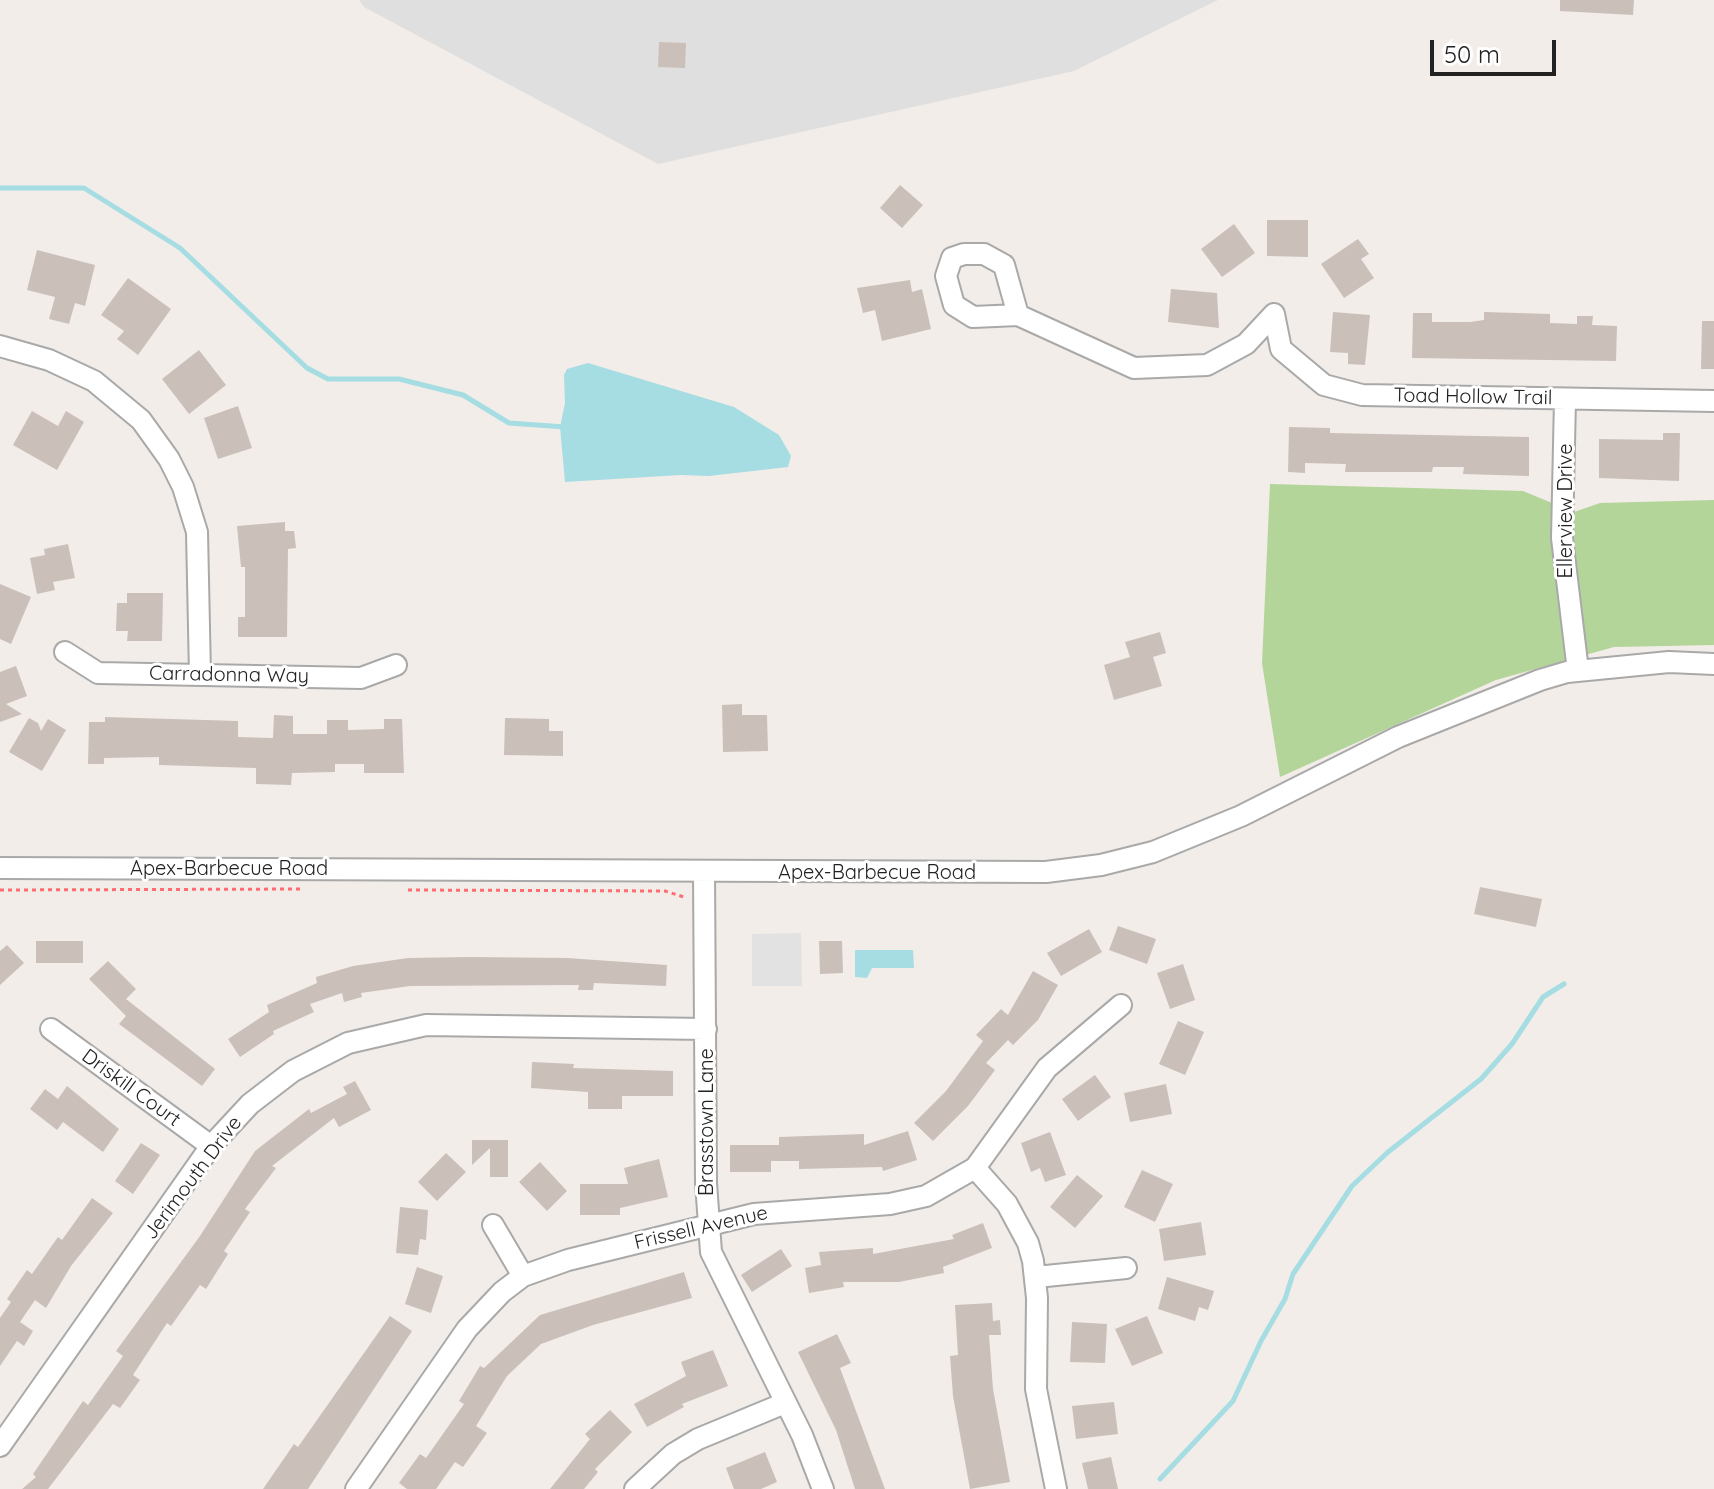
<!DOCTYPE html>
<style>
body{margin:0}
#map{position:relative;width:1714px;height:1489px;overflow:hidden;background:#f2ede8;font-family:Quicksand,sans-serif}
canvas{display:block}
.scale{position:absolute;left:1430px;top:40px;width:126px;height:36px;box-sizing:border-box;border:4px solid #222;border-top:0;padding-left:10px;font-size:24px;line-height:28px;white-space:nowrap;color:#222;-webkit-text-stroke:6px #fff;paint-order:stroke}
</style>
<div id="map">
<canvas width="1714" height="1489"></canvas>
<div class="scale">50 m</div>
</div>
<script>
const ctx = document.querySelector('canvas').getContext('2d');
ctx.lineJoin = 'round';
function fill(path, color) { ctx.fillStyle = color; ctx.fill(path, 'evenodd'); }
const toPath = rows => new Path2D(rows.map(r => 'M' + r).join(''));
function strokePath(path, color, width, dash) { ctx.strokeStyle = color; ctx.lineWidth = width; ctx.lineCap = dash ? 'butt' : 'round'; ctx.setLineDash(dash || []); ctx.stroke(path); }
function drawText(font, color, halo, rows, align = 'center') {
  ctx.font = font + ' Quicksand,sans-serif'; ctx.lineWidth = 6; ctx.setLineDash([]); ctx.textBaseline = 'middle'; ctx.strokeStyle = halo; ctx.fillStyle = color; for (const [text, x, y, turn = 0] of rows) {
    ctx.save(); ctx.translate(x, y); ctx.rotate((+turn || 0) * Math.PI / 180); ctx.textAlign = isNaN(turn) ? turn : align; if (halo) ctx.strokeText(text, 0, 0); ctx.fillText(text, 0, 0); ctx.restore();
  }
}
fill(toPath([
 [359,0,1218,0,1074,71,658,164,364,7]
]), '#e0dfdf');
fill(toPath([
 [1270,484,1523,491,1574,512,1600,503,1714,500,1714,645,1614,647,1496,680,1280,777,1262,663]
]), '#b3d59a');
fill(toPath([
 [801,933,802,986,752,986,752,934]
]), '#e2e2e2');
fill(toPath([
 [588,363,734,407,779,435,791,456,788,467,709,476,681,475,565,482,560,427,565,403,564,375,567,369],
 [855,950,913,950,914,968,872,968,867,978,855,977]
]), '#a5dde3');
strokePath(toPath([
 [0,188,84,188,180,248,307,368,328,379,399,379,463,395,509,423,565,427],
 [1160,1479,1233,1401,1261,1341,1285,1299,1293,1274,1352,1186,1388,1152,1481,1079,1512,1044,1543,997,1564,984]
]), '#a5dde3', 5);
fill(toPath([
 [1560,0,1634,0,1633,15,1560,11],
 [659,42,686,43,685,68,658,67],
 [900,185,923,205,902,228,880,208],
 [1267,220,1308,220,1308,257,1267,256],
 [1234,224,1255,253,1222,277,1201,249],
 [1358,239,1369,254,1361,259,1374,278,1344,298,1321,264],
 [37,250,95,265,85,306,75,303,69,324,49,319,55,297,27,290],
 [128,278,171,309,138,355,117,339,124,331,101,315],
 [910,280,912,292,922,289,931,329,882,341,875,310,863,313,857,288],
 [1171,289,1217,293,1219,328,1168,322],
 [1333,312,1370,315,1365,365,1348,364,1348,353,1330,352],
 [1484,312,1550,314,1550,323,1577,324,1577,316,1593,316,1592,325,1617,326,1616,361,1412,358,1413,313,1432,313,1432,322,1470,322,1484,320],
 [1702,321,1714,321,1714,369,1701,369],
 [199,350,226,385,189,414,162,379],
 [238,406,252,448,218,459,204,418],
 [32,411,58,426,66,411,84,422,57,470,13,445],
 [1289,427,1330,428,1330,433,1529,437,1529,476,1463,474,1464,467,1433,467,1432,472,1345,472,1346,464,1305,463,1305,473,1288,472],
 [1663,433,1680,433,1679,481,1599,478,1599,439,1663,440],
 [285,522,285,531,294,531,296,548,288,549,287,637,238,637,238,617,245,617,245,567,241,567,237,526],
 [68,544,75,578,53,582,55,590,37,594,30,558,45,555,44,549],
 [0,584,31,597,11,644,0,639],
 [127,593,163,593,162,641,127,641,128,631,116,631,117,603,127,603],
 [1160,632,1166,653,1153,657,1162,686,1114,700,1104,665,1130,657,1125,642],
 [16,666,27,696,6,704,22,714,0,722,0,672],
 [742,704,742,715,767,715,768,751,723,752,722,705],
 [274,715,293,716,293,734,327,734,327,720,348,720,348,730,384,729,384,719,402,719,404,773,364,773,364,764,335,764,335,772,292,773,291,785,256,784,256,768,159,765,159,757,104,758,104,764,88,764,89,722,105,722,105,717,238,721,238,737,273,738],
 [29,718,38,723,41,731,48,719,66,730,42,771,9,752],
 [505,718,549,719,549,731,563,731,563,756,504,755],
 [1480,887,1542,899,1536,927,1474,914],
 [1118,926,1156,939,1147,964,1109,950],
 [1089,929,1102,952,1061,976,1047,953],
 [36,941,83,941,83,963,36,963],
 [819,941,842,941,843,973,820,974],
 [7,945,24,963,0,985,0,951],
 [470,957,567,958,667,965,666,986,594,983,593,990,578,990,579,985,410,986,361,993,362,997,344,1002,342,993,310,1004,314,1012,273,1031,274,1034,240,1057,228,1039,269,1012,267,1005,317,983,316,977,353,966,408,958],
 [108,961,136,989,126,999,215,1069,202,1086,119,1024,126,1016,89,979],
 [1183,964,1195,1000,1170,1009,1157,973],
 [1033,971,1058,985,1038,1020,1013,1045,1008,1040,986,1063,995,1070,968,1106,933,1141,914,1123,946,1091,983,1041,976,1035,1001,1009,1008,1015],
 [1178,1021,1204,1032,1185,1075,1159,1064],
 [532,1062,574,1064,573,1068,673,1071,673,1096,622,1096,622,1109,588,1109,588,1092,531,1088],
 [1095,1075,1111,1097,1078,1121,1062,1099],
 [355,1081,371,1110,339,1127,334,1118,272,1166,276,1168,245,1209,250,1212,224,1251,228,1254,206,1289,200,1285,171,1326,167,1323,133,1375,140,1380,120,1408,113,1404,48,1489,22,1489,36,1477,33,1474,83,1401,88,1405,123,1356,116,1351,200,1236,255,1151,309,1109,311,1113,347,1094,343,1087],
 [1166,1084,1172,1114,1130,1122,1124,1093],
 [67,1086,119,1129,103,1152,63,1122,57,1130,30,1109,45,1089,58,1099],
 [908,1131,917,1160,883,1171,882,1167,799,1169,799,1161,771,1161,771,1172,730,1172,730,1145,779,1145,779,1137,864,1134,864,1145],
 [1050,1132,1066,1175,1045,1182,1040,1168,1031,1172,1021,1143],
 [472,1140,508,1140,508,1177,490,1177,490,1148,472,1165],
 [141,1143,160,1155,133,1194,115,1181],
 [446,1153,466,1172,437,1201,418,1182],
 [659,1159,668,1197,620,1208,620,1215,580,1215,580,1184,628,1184,624,1168],
 [540,1162,567,1191,547,1211,519,1182],
 [1142,1170,1173,1184,1155,1222,1124,1207],
 [1077,1175,1103,1196,1075,1228,1050,1207],
 [92,1198,113,1213,71,1266,46,1308,35,1300,20,1322,33,1331,24,1346,17,1341,0,1366,0,1318,11,1302,7,1299,27,1270,32,1274,58,1237,62,1240],
 [400,1207,428,1210,426,1240,420,1239,418,1255,396,1253],
 [1201,1222,1206,1255,1164,1261,1159,1229],
 [983,1223,992,1248,943,1267,944,1273,899,1282,843,1282,844,1287,809,1293,805,1268,821,1265,819,1252,873,1248,873,1254,954,1239,952,1235],
 [781,1249,792,1266,752,1292,741,1275],
 [417,1267,443,1276,431,1313,405,1304],
 [684,1272,692,1298,593,1325,541,1344,507,1376,476,1426,487,1433,463,1467,455,1462,436,1489,407,1489,399,1483,420,1454,426,1458,464,1404,459,1401,480,1366,484,1368,540,1315],
 [1167,1277,1214,1291,1208,1310,1199,1307,1195,1321,1158,1309],
 [992,1303,993,1321,1000,1320,1001,1335,989,1335,993,1389,1010,1482,970,1489,953,1396,950,1356,958,1355,955,1305],
 [390,1316,412,1331,308,1489,263,1489,294,1444,298,1447],
 [1147,1316,1163,1353,1132,1366,1115,1329],
 [1072,1322,1107,1324,1105,1363,1070,1362],
 [837,1334,851,1363,840,1368,885,1489,855,1489,836,1430,798,1352],
 [713,1350,728,1386,682,1404,684,1407,647,1427,634,1404,686,1376,681,1362],
 [1114,1402,1118,1434,1076,1439,1072,1406],
 [610,1410,632,1432,595,1469,598,1472,584,1489,550,1489,590,1439,585,1434],
 [765,1452,777,1482,761,1489,734,1489,726,1468],
 [1111,1457,1118,1489,1088,1489,1082,1463]
]), '#cbbfba');
const minor = toPath([
 [1274,314,1281,349,1324,385,1362,395,1714,401],
 [1018,315,1004,265,984,254,964,254,952,258,946,276,954,305,973,317,1018,315,1134,368,1207,365,1246,344,1274,314],
 [0,346,49,360,94,381,141,420,169,459,183,487,197,532,200,675],
 [1565,399,1562,538,1578,671],
 [65,652,98,673,361,678,396,665],
 [0,868,1046,872,1101,865,1153,852,1241,816,1398,737,1540,680,1567,672,1669,662,1714,664],
 [704,872,706,1183,711,1252,802,1435,823,1489],
 [51,1029,211,1146],
 [975,1168,1007,1204,1028,1243,1033,1261,1037,1298,1036,1389,1056,1489],
 [493,1225,523,1276],
 [1036,1277,1126,1268],
 [0,1446,211,1146,250,1104,293,1071,348,1043,426,1025,706,1029],
 [356,1489,467,1329,502,1292,523,1276,568,1260,754,1214,890,1204,926,1196,975,1168,1047,1068,1121,1005],
 [635,1489,673,1454,698,1439,785,1403]
]);
strokePath(minor, '#a9a9a9', 24);
strokePath(toPath([
 [0,890,304,889],
 [408,890,665,891,684,897]
]), '#ff6c71', 3, [4, 4]);
strokePath(minor, '#fff', 20);
drawText('20px', '#222', '#fff', [
 ["Toad Hollow Trail",1473,397,1],
 ["Ellerview Drive",1566,511,-90],
 ["Carradonna Way",229,675,1],
 ["Apex-Barbecue Road",229,869],
 ["Apex-Barbecue Road",877,873],
 ["Driskill Court",131,1088,36],
 ["Brasstown Lane",707,1122,-90],
 ["Jerimouth Drive",193,1178,-53],
 ["Frissell Avenue",701,1228,-13]
]);
</script>
